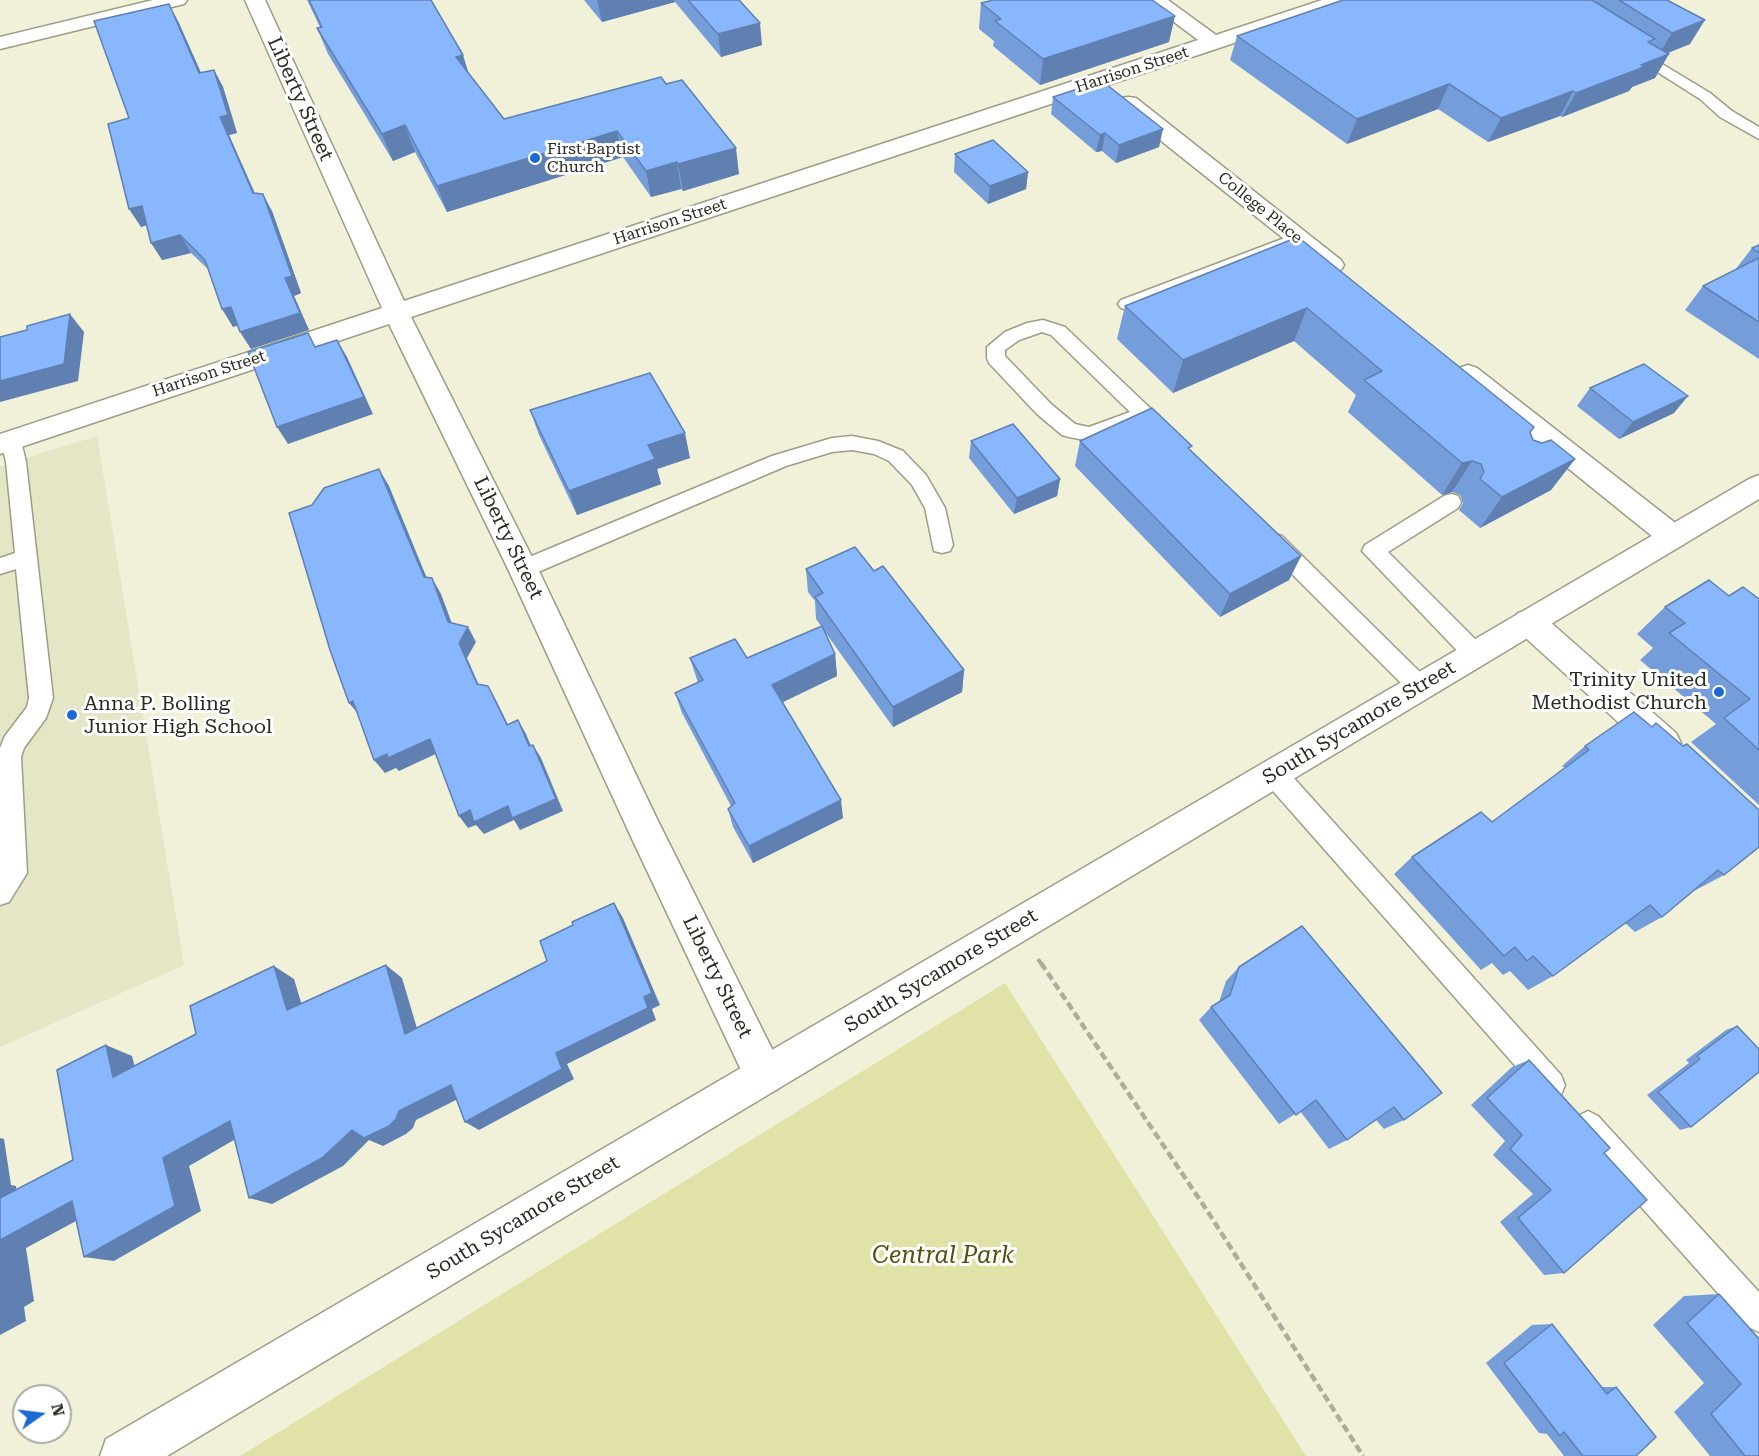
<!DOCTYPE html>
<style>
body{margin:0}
#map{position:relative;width:1759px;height:1456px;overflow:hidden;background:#f0f1d8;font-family:"Roboto Serif",serif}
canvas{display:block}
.north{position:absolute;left:12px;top:1384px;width:60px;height:60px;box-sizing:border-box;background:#fff;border:2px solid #aaaaa6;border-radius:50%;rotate:76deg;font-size:16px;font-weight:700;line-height:24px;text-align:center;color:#2a2a21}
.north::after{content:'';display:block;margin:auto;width:21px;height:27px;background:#1b6ad4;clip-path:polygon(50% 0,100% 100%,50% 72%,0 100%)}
</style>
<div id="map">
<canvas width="1759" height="1456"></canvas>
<div class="north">N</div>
</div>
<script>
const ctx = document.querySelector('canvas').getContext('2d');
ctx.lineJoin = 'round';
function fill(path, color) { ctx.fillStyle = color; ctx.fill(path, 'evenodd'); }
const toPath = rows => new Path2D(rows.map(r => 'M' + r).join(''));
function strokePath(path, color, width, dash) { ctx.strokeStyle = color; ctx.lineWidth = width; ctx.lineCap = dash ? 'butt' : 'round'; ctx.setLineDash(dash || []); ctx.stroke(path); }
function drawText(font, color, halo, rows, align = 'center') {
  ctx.font = font + ' "Roboto Serif",serif'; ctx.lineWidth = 6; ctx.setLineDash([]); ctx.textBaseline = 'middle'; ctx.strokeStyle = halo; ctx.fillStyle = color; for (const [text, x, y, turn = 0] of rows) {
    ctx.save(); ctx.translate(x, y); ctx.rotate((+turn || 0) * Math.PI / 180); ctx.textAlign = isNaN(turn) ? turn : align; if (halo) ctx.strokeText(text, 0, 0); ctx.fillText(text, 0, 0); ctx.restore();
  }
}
fill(toPath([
 [97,436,184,965,0,1047,0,466]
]), '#e5e6c6');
fill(toPath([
 [1005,983,1306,1456,240,1456]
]), '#e1e2a8');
const service = toPath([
 [1634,47,1710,93,1732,111,1759,127,1759,139,1720,117,1700,99,1629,54,1627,51,1634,47],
 [1298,233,1304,234,1307,238,1304,242,1133,308,1127,310,1121,308,1118,304,1121,300,1298,233],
 [1043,320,1065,327,1173,430,1176,435,1173,440,1166,442,1159,440,1140,421,1138,424,1090,441,1069,437,1062,435,1037,414,989,363,987,358,987,347,1005,332,1027,323,1043,320],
 [1042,332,1051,335,1130,412,1089,427,1075,424,1051,404,1005,356,1005,350,1019,340,1042,332],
 [11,434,18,436,21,441,26,462,53,698,46,718,24,748,21,757,27,873,9,902,0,905,0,748,5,736,27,707,29,698,16,569,0,574,0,558,15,553,6,462,1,441,4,436,11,434],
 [852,436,878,441,903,451,926,475,945,508,953,545,950,551,942,553,934,551,925,508,912,485,889,461,874,454,852,450,832,452,786,466,531,575,523,578,515,575,512,569,515,563,772,456,832,438,852,436],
 [1451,494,1458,496,1461,502,1458,508,1388,552,1483,647,1486,654,1483,661,1475,663,1467,661,1362,551,1365,545,1444,496,1451,494],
 [1274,534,1282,536,1428,680,1432,687,1428,694,1420,697,1412,694,1266,548,1263,542,1266,536,1274,534],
 [1274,763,1283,766,1561,1075,1565,1085,1561,1095,1551,1099,1541,1095,1265,782,1262,774,1265,766,1274,763],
 [1588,1111,1598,1116,1759,1292,1759,1332,1748,1327,1578,1136,1573,1126,1578,1116,1588,1111]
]);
const minor = toPath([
 [153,0,187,0,184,4,0,49,0,37,153,0],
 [245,0,265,0,404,301,1198,40,1145,0,1168,0,1216,35,1322,0,1351,0,1348,4,1222,47,411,317,538,569,657,819,778,1061,784,1075,778,1089,764,1095,750,1089,633,841,508,569,389,324,0,454,0,434,382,308,245,0],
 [1128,97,1136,98,1341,260,1344,265,1341,270,1332,273,1323,270,1120,108,1117,103,1120,98,1128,97],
 [1468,365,1477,368,1683,529,1688,537,1683,545,1673,548,1663,545,1459,380,1455,374,1459,368,1468,365],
 [1529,610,1540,613,1676,733,1681,743,1676,753,1664,757,1652,753,1518,631,1513,622,1518,613,1529,610]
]);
const secondary = toPath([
 [1759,475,1759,499,167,1456,100,1456,106,1439,1749,479,1759,475]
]);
strokePath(service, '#9d9d86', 3);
strokePath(minor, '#9d9d86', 3);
strokePath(secondary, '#9d9d86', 3);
strokePath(toPath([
 [1038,959,1042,965]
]), '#acad9a', 4, [6, 3]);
strokePath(toPath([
 [1041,963,1208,1212,1363,1456]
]), '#acad9a', 4.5, [8, 4]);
fill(service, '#fff');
fill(minor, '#fff');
fill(secondary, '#fff');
fill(toPath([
 [307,0,431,0,468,73,504,119,661,77,739,174,683,191,681,189,651,197,623,157,447,212,415,152,393,161,328,54,317,28,320,27],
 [584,0,739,0,762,45,721,57,675,2,602,22],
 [1343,0,1667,0,1690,44,1668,53,1655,78,1632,87,1629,91,1562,117,1560,116,1488,142,1438,109,1347,144,1230,60,1237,36],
 [981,3,1169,42,1040,85,993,46,994,41,979,29],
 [178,21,201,73,214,70,223,87,237,133,229,135,255,193,272,211,301,293,294,296,309,330,251,349,238,325,233,327,209,270,191,253,162,260,147,225,141,227,129,118],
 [1053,97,1159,147,1116,163,1102,151,1096,152,1051,114],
 [955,154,1028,172,1026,189,988,204,954,172],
 [1298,237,1530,432,1533,440,1575,459,1551,490,1480,528,1459,510,1463,503,1460,495,1452,492,1442,495,1348,412,1356,395,1294,341,1173,393,1117,339,1125,306],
 [1759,245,1759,359,1685,310,1703,286,1735,270,1752,248],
 [1590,388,1674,413,1619,439,1577,406],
 [530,410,690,458,657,469,661,484,577,515,539,435],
 [971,441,1060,479,1057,496,1014,514,969,458],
 [1080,441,1191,451,1301,556,1289,580,1220,617,1075,466],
 [806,569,874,571,964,670,962,692,893,727,823,629,835,654,837,676,782,702,843,818,753,863,733,827,728,809,731,806,682,713,675,693,698,683,690,658,747,658,821,626,816,619,815,601,808,592],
 [1729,596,1759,599,1759,805,1691,742,1716,724,1640,660,1653,648,1637,634,1665,607],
 [1585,746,1724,875,1694,891,1662,917,1635,932,1625,923,1553,976,1528,990,1510,971,1503,975,1492,963,1481,970,1394,874,1412,857,1492,822,1565,768,1562,766],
 [1302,926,1404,1120,1384,1129,1376,1120,1347,1140,1329,1149,1300,1111,1279,1124,1199,1020,1211,1007,1219,1002,1226,981,1239,967],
 [1737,1026,1691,1127,1680,1130,1647,1095,1689,1063,1686,1060,1726,1030],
 [1529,1060,1604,1153,1564,1273,1544,1275,1500,1222,1533,1194,1493,1155,1505,1141,1471,1105,1512,1067],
 [1719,1294,1759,1456,1710,1456,1674,1412,1704,1383,1653,1325,1684,1296],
 [1552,1324,1601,1387,1616,1387,1636,1456,1564,1456,1547,1434,1539,1433,1486,1363,1532,1325]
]), '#759dda');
fill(toPath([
 [597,0,674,0,675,2,602,22],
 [169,4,178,21,209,91,199,73],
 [1175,16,1169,42,1040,85,1043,59],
 [1705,20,1690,44,1657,57,1672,33],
 [760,23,762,45,721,57,718,34],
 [1669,54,1655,78,1632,87,1629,91,1562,117,1576,93,1641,65],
 [463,55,471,81,456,57],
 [214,70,223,87,237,133,229,135,262,211,253,193,220,117],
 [1449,84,1438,109,1347,144,1357,119],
 [1573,91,1560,116,1488,142,1501,118],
 [405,125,415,152,393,161,382,134],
 [1163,129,1159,147,1116,163,1119,145],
 [617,131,623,157,447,212,437,186],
 [1105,133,1102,151,1096,152,1100,135],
 [736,148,739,174,683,191,678,164],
 [677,162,681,189,651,197,646,171],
 [1028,172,1026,189,988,204,990,186],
 [263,194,272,211,301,293,294,296,309,330,251,349,240,332,285,278],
 [142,206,153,223,141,227,129,209],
 [180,235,191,253,162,260,151,243],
 [231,307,241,324,233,327,222,309],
 [1307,308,1294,341,1173,393,1183,360],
 [70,314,84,332,78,381,0,402,0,381],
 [337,340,347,357,373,414,288,444,277,427],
 [1688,396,1674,413,1619,439,1633,422],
 [685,433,690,458,657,469,661,484,577,515,569,491,648,445],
 [1575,459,1551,490,1480,528,1502,497],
 [1472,461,1452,492,1442,495,1462,463],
 [379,469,389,486,433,593,424,577],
 [1060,479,1057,496,1014,514,1017,498],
 [1301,556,1289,580,1220,617,1230,594],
 [432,578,441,594,457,637,448,622],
 [468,627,476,642,467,658,485,699,477,684,459,643],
 [835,654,837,676,775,706,772,685],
 [964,670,962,692,893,727,893,707],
 [488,686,496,700,515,739,507,725],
 [353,701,361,717,349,703],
 [518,720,526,734,537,760,529,746],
 [430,739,440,752,399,771,396,768,385,773,374,760,387,754],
 [533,745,541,758,563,811,520,830,514,820,484,834,476,825,468,828,459,816,470,810],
 [841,800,843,818,753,863,749,846],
 [614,903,623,918,660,1005,652,1009,656,1020,567,1064,574,1079,479,1130,465,1122,556,1053,644,997],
 [386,965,402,978,422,1045,405,1034],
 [274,966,294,979,307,1022,287,1010],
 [106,1045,132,1056,140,1087,113,1077],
 [451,1085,466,1095,416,1120,413,1128,406,1134,383,1146,369,1140,343,1166,272,1204,249,1198,352,1130,399,1111],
 [230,1121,253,1129,189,1166,201,1211,114,1261,84,1257,163,1158],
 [0,1138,4,1139,11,1185,16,1186,20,1211,0,1207],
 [72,1201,102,1207,26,1248,34,1301,24,1307,26,1321,0,1335,0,1240]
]), '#5f80b1');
const building = toPath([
 [309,0,431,0,463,55,456,57,504,119,661,77,666,84,682,80,736,148,678,164,677,162,646,171,617,131,437,186,405,125,382,134,317,28,322,27,309,0],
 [688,0,739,0,760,23,718,34,688,0],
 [993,0,1152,0,1175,16,1043,59,995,21,1001,19,981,3,993,0],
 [1343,0,1592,0,1655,39,1648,42,1669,54,1641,65,1644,67,1576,93,1573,91,1501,118,1449,84,1357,119,1237,36,1343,0],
 [1619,0,1667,0,1705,20,1672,33,1619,0],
 [169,4,199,73,214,70,228,115,220,117,253,193,263,194,292,276,285,278,300,313,240,332,231,307,222,309,205,260,180,235,151,243,142,206,129,209,108,124,129,118,94,21,169,4],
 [1102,81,1163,129,1119,145,1105,133,1100,135,1053,97,1102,81],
 [993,140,1028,172,990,186,955,154,993,140],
 [1298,237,1534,427,1530,432,1533,440,1542,443,1551,440,1575,459,1502,497,1480,479,1484,472,1481,464,1472,461,1462,463,1364,380,1382,371,1307,308,1183,360,1125,306,1298,237],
 [1759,245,1759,253,1752,248,1759,245],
 [1759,258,1759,322,1703,286,1759,258],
 [70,314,64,364,0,381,0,337,27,330,27,326,70,314],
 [308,333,315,347,337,340,364,397,277,427,248,352,308,333],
 [1644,364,1688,396,1633,422,1590,388,1644,364],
 [650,373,685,433,648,445,655,459,569,491,530,410,650,373],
 [1152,408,1192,446,1188,448,1301,556,1230,594,1080,441,1152,408],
 [1013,424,1060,479,1017,498,971,441,1013,424],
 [379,469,424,577,432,578,448,622,468,627,459,643,477,684,488,686,507,725,518,720,529,746,533,745,556,799,512,818,508,806,474,822,470,810,459,816,430,739,388,758,387,754,374,760,353,701,349,703,330,650,289,513,312,505,324,488,379,469],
 [855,547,874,571,883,566,964,670,893,707,815,597,823,593,806,569,855,547],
 [1709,580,1729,596,1743,587,1759,599,1759,750,1724,718,1750,699,1669,633,1685,623,1665,607,1709,580],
 [822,626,835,654,772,685,841,800,749,846,728,809,735,803,675,693,703,680,690,658,735,639,747,658,822,626],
 [1634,712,1652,727,1656,723,1683,746,1687,744,1759,810,1759,847,1724,875,1718,870,1662,917,1650,905,1553,976,1533,956,1527,961,1515,947,1504,956,1412,857,1481,812,1492,822,1589,750,1585,746,1634,712],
 [614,903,652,993,644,997,648,1008,556,1053,562,1069,465,1122,451,1085,399,1111,396,1119,389,1126,364,1138,352,1130,322,1158,249,1198,230,1121,163,1158,175,1206,84,1257,72,1201,0,1240,0,1198,73,1160,57,1070,106,1045,113,1077,196,1034,190,1006,274,966,287,1010,386,965,405,1034,547,961,540,941,573,925,572,922,614,903],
 [1302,926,1442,1093,1404,1120,1394,1107,1347,1140,1316,1100,1296,1115,1211,1007,1230,995,1239,967,1302,926],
 [1737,1026,1759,1049,1759,1072,1691,1127,1658,1092,1700,1059,1697,1056,1737,1026],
 [1529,1060,1610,1148,1604,1153,1647,1200,1564,1273,1518,1218,1551,1190,1510,1149,1522,1135,1487,1098,1529,1060],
 [1719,1294,1759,1339,1759,1456,1745,1456,1711,1414,1741,1384,1687,1323,1719,1294],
 [1552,1324,1607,1394,1616,1387,1656,1437,1636,1456,1583,1456,1564,1432,1560,1436,1504,1363,1552,1324]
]);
fill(building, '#88b7fd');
strokePath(building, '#5f80b1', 1.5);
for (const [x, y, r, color] of [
 [535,158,6,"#1b6ad4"],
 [1719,692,6,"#1b6ad4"],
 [72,715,6,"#1b6ad4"]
]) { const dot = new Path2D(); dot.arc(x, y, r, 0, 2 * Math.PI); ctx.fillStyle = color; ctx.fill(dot); strokePath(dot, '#fff', 2); }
drawText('16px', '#2a2a21', '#fff', [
 ["Harrison Street",1132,70,-18],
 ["College Place",1260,208,39],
 ["Harrison Street",670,222,-18],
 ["Harrison Street",209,374,-18]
]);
drawText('16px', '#2a2a21', '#fff', [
 ["First Baptist",547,149],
 ["Church",547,167]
], 'left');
drawText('20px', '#2a2a21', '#fff', [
 ["Liberty Street",300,99,66],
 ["Liberty Street",508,538,64],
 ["South Sycamore Street",1359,723,-31],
 ["South Sycamore Street",941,971,-31],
 ["Liberty Street",717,977,64],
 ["South Sycamore Street",523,1218,-31]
]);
drawText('20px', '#2a2a21', '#fff', [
 ["Trinity United",1707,680],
 ["Methodist Church",1707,703],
 ["Anna P. Bolling",84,704,"left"],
 ["Junior High School",84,727,"left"]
], 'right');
drawText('italic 24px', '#52510c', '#fff', [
 ["Central Park",943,1256]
]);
</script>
